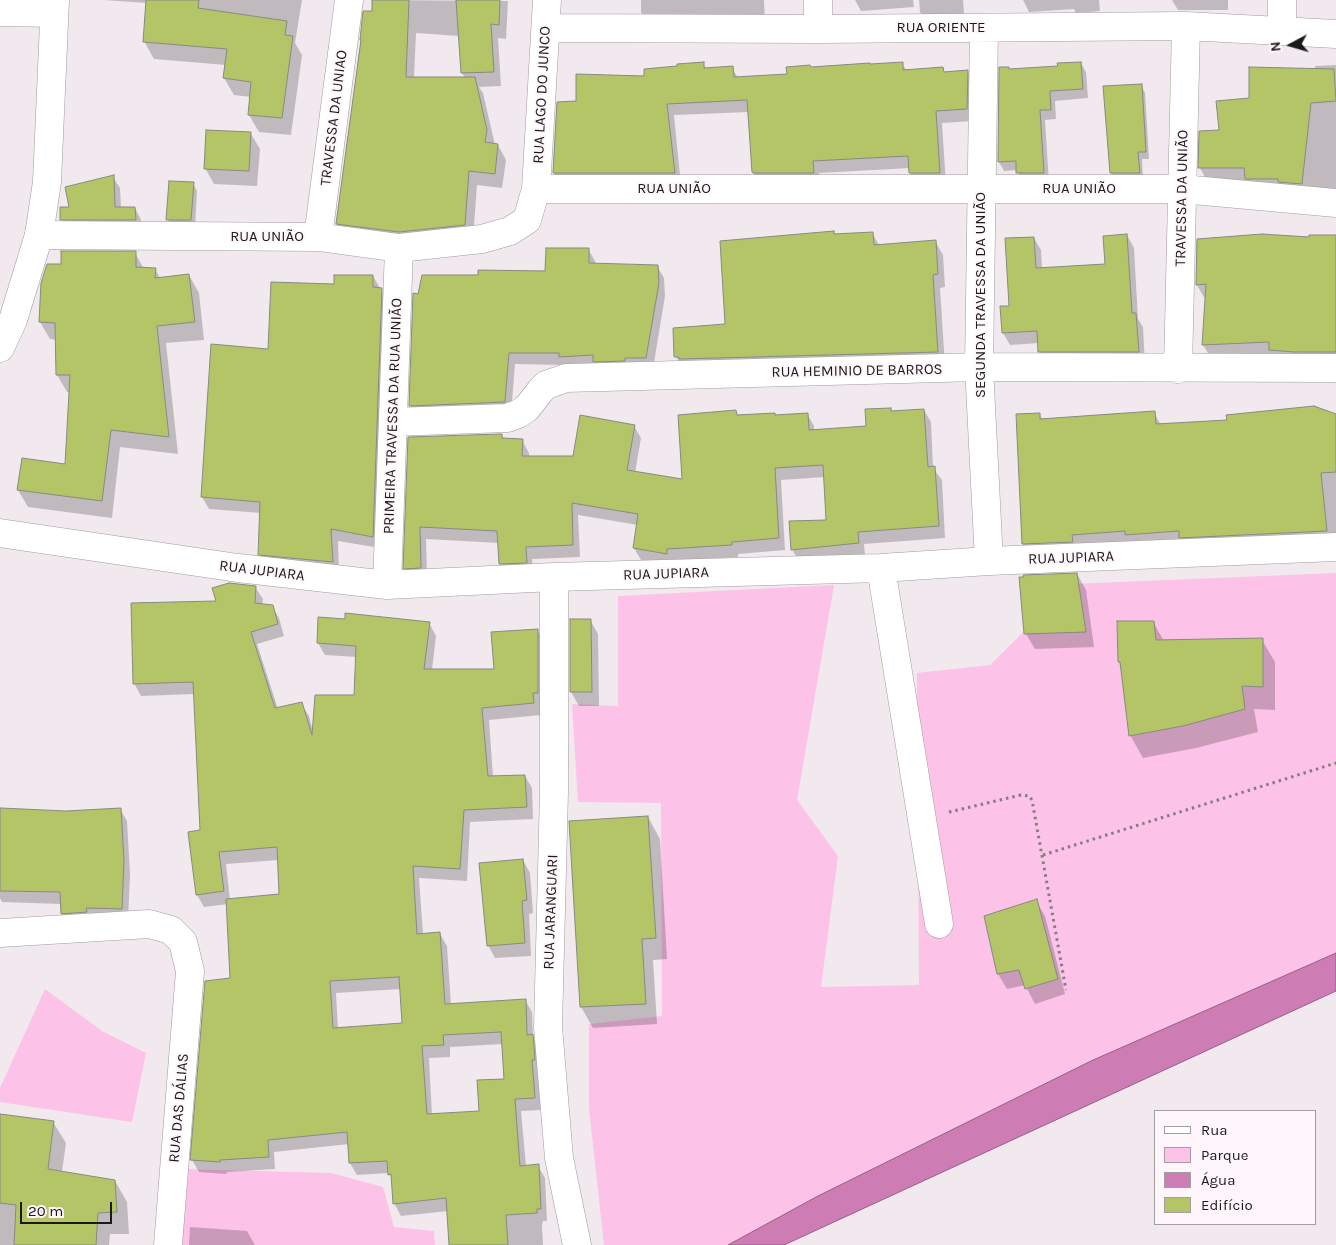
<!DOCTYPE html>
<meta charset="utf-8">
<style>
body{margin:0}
#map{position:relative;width:1336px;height:1245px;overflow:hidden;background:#f1e9ee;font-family:Karla,sans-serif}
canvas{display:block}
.legend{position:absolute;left:1154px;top:1110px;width:162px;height:115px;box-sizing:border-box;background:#fef6fb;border:1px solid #a39ea1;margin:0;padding:6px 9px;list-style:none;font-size:15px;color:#1b191a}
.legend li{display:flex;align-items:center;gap:10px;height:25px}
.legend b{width:25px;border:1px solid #a39ea1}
.north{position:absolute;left:1266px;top:20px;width:50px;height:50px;-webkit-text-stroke:4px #fef6fb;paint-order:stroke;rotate:264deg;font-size:14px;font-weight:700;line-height:20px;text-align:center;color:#1b191a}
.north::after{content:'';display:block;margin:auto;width:18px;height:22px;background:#1b191a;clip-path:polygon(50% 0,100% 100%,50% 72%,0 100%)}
.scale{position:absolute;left:20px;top:1202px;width:92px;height:22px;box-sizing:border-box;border:2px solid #1b191a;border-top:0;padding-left:6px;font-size:15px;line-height:18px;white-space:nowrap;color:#1b191a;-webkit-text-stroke:4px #fef6fb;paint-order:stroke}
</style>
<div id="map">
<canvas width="1336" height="1245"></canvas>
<ul class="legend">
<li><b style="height:6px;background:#fff"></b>Rua</li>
<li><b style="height:14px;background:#fcc2e8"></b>Parque</li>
<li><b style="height:14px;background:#cd7db3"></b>Água</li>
<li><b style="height:14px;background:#b4c567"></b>Edifício</li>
</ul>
<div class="north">N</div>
<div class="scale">20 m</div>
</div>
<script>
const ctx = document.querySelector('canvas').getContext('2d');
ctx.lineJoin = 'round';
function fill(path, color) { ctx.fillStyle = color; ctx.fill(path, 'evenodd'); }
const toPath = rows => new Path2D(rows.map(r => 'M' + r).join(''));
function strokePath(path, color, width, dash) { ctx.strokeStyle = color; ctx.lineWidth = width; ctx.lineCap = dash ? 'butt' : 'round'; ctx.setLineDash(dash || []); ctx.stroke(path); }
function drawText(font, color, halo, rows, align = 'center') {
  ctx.font = font + ' Karla,sans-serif'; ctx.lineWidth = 4; ctx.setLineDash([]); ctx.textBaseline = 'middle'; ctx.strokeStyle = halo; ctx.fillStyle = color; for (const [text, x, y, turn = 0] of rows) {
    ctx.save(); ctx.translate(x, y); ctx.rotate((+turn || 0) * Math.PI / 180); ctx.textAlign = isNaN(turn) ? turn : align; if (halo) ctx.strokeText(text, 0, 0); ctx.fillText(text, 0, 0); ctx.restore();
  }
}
fill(toPath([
 [1336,573,1336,955,728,1245,604,1245,589,1109,589,1024,662,1016,661,803,578,802,572,704,618,706,618,596,834,585,797,800,838,856,821,987,919,985,917,673,990,665,1072,584],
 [45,989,102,1031,146,1053,132,1122,0,1102,0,1088],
 [185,1169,331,1173,383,1187,394,1227,434,1231,435,1245,181,1245]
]), '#fcc2e8');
const water = toPath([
 [1336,953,1336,991,784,1245,728,1245,818,1196,1091,1061,1336,953]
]);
fill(water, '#cd7db3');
strokePath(water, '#985f85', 1);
fill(toPath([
 [104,0,302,0,295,43,302,55,291,135,259,132,249,115,251,97,234,95,224,78,226,65,154,59,144,41,147,3],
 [374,0,508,1,506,39,498,38,501,86,479,87,483,93,495,145,498,145,506,160,502,188,477,185,473,239,345,238,337,223,373,13],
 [416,33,460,36,462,73,465,78,414,78],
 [641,0,764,0,765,24,648,24,641,12],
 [855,0,913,0,914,7,861,11],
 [919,0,963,0,965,25,928,27,920,12],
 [1023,0,1099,0,1100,11,1076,13,1074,9,1029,12],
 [1172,0,1228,0,1228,10,1178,10],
 [703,63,706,69,732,68,738,78,788,75,811,69,902,64,907,71,943,69,945,73,967,71,974,83,973,121,942,123,946,185,917,185,910,173,910,168,819,173,820,185,760,184,753,172,749,112,674,115,681,185,561,185,554,173,558,103,577,102,645,77],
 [1081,63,1086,72,1088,98,1055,101,1056,119,1045,120,1049,183,1023,183,1017,170,1004,171,999,162,1009,68,1010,71,1059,67],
 [1336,65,1336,189,1207,181,1200,168,1221,132,1250,99,1315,70,1315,66],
 [1141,85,1145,93,1149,159,1142,159,1143,180,1116,180,1111,173],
 [251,134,260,149,257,186,214,184,205,168],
 [113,177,120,188,121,208,135,208,141,220,142,231,68,231,62,219,71,208],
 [193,183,197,191,195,227,172,227,168,220],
 [833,232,835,235,872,233,879,245,935,241,943,255,945,287,940,288,945,366,683,370,676,356,726,325],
 [1127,235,1134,248,1138,319,1143,327,1145,364,1047,364,1040,351,1039,343,1010,345,1003,333,1034,238,1041,250,1042,269,1106,266],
 [1336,236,1336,366,1211,358,1203,345,1206,298,1205,299,1197,285,1310,238],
 [588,249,595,261,595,265,657,266,664,278,665,296,653,369,565,365,515,364,511,414,417,417,410,405,419,295,479,276,546,272],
 [135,253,144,269,155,269,160,278,189,275,199,293,204,340,166,343,178,454,120,447,112,518,28,507,18,490,66,465,71,392,67,392,57,375,57,340,50,339,40,322],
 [373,276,388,302,380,548,338,541,339,574,267,567,260,554,261,513,209,509,202,497,270,350,335,286],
 [891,409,892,412,924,410,931,422,933,468,942,480,945,538,864,544,865,555,799,562,792,549,827,522,825,477,781,480,785,550,738,554,738,557,674,561,673,565,641,560,634,548,638,525,578,515,580,557,532,559,533,575,507,576,500,564,499,543,426,539,427,580,412,580,404,568,409,438,502,435,504,439,522,440,529,453,529,457,574,458,634,426,641,438,635,473,683,480,736,412,738,416,775,414,776,416,807,414,814,426,814,431,867,427],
 [1154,413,1161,425,1336,415,1336,539,1030,556,1023,544,1039,414,1043,420],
 [1077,574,1086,590,1094,647,1035,649,1026,634,1025,578],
 [255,587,263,599,262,605,272,606,279,618,284,636,257,644,278,709,301,704,309,716,313,732,355,696,357,657,325,655,318,643,429,623,436,636,432,670,495,670,538,631,545,643,545,705,540,705,541,715,489,720,493,777,525,776,532,788,533,819,470,822,467,881,419,878,423,934,440,934,447,946,451,1005,525,1000,532,1012,533,1037,539,1048,538,1072,541,1110,521,1111,526,1166,538,1166,545,1178,547,1221,543,1221,542,1226,543,1245,450,1245,448,1211,401,1216,394,1203,392,1179,389,1173,357,1175,350,1163,349,1144,274,1152,275,1169,227,1172,226,1174,199,1172,192,1160,232,979,228,904,204,907,197,895,201,831,195,694,141,696,134,683,217,602],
 [279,860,280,895,230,900,226,864],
 [401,989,403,1024,338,1029,336,993],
 [503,1044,505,1080,481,1112,432,1115,429,1058,450,1057,450,1047],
 [590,620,598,634,599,706,579,706,571,692],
 [1153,622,1164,641,1262,640,1275,662,1275,710,1254,709,1258,732,1196,748,1143,758,1130,735,1122,667,1119,662],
 [0,809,66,812,120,809,127,821,130,874,128,921,69,925,62,913,62,904,2,902,0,898],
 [648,817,660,839,667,959,653,960,657,1024,593,1028,581,1007,570,823],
 [523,860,530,873,533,913,529,914,531,956,495,958,488,945],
 [1036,901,1045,916,1065,994,1035,1004,1025,985,1007,989,998,974,985,917],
 [0,1115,53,1122,66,1143,62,1172,115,1181,127,1202,129,1234,110,1234,109,1245,0,1245],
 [190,1227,247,1231,255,1245,189,1245]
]), '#0003');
const building = toPath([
 [146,0,199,0,198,8,287,21,285,35,293,36,282,118,248,115,251,82,223,78,227,49,143,42,146,0],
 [372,0,409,0,406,77,475,77,487,130,485,142,498,144,495,174,469,171,465,225,399,232,336,224,361,40,360,40,363,11,372,11,372,0],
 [456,0,500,0,499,25,491,24,494,72,461,73,456,0],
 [704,62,704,68,733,66,734,77,787,74,786,67,810,65,811,67,870,63,870,64,903,62,903,70,943,67,944,72,968,70,967,109,936,111,940,173,909,173,908,156,813,161,814,173,753,173,752,172,747,100,667,104,675,173,553,173,557,102,576,101,576,74,644,76,644,69,677,66,677,64,704,62],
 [1081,62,1083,89,1050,91,1051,110,1040,110,1044,173,1016,173,1016,161,998,162,999,67,1009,67,1009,69,1058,66,1057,63,1081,62],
 [1249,67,1334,69,1336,101,1311,103,1302,184,1278,182,1278,179,1245,179,1244,168,1198,168,1199,131,1219,130,1216,101,1249,98,1249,67],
 [1142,84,1146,152,1138,152,1140,173,1110,173,1103,86,1142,84],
 [206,130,251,132,249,171,204,169,206,130],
 [114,175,115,207,135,207,136,220,60,220,60,207,69,207,65,187,114,175],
 [169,181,194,182,191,220,166,220,169,181],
 [834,231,834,234,873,232,874,245,936,240,938,274,933,275,938,352,679,359,679,357,674,357,673,328,725,324,720,241,834,231],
 [1127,234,1132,313,1136,313,1139,352,1038,352,1037,331,1002,333,1000,306,1009,306,1005,238,1034,237,1036,268,1105,264,1103,236,1127,234],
 [1262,234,1309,237,1309,235,1336,235,1336,352,1294,352,1269,350,1269,342,1202,345,1206,284,1196,285,1197,239,1262,234],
 [546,248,589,248,589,263,658,265,659,283,646,358,625,358,625,361,593,362,593,355,559,357,559,353,509,353,505,402,409,406,413,293,418,294,422,275,478,275,478,270,545,271,546,248],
 [61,251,136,251,136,267,156,268,155,278,189,274,195,322,157,326,169,437,111,430,102,501,17,490,22,458,65,464,70,375,56,375,55,323,39,322,41,283,47,264,61,264,61,251],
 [334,275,373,275,373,287,382,288,373,537,331,529,333,562,258,555,260,502,201,497,211,344,268,349,271,282,334,284,334,275],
 [1314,406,1336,414,1336,472,1321,473,1327,531,1179,538,1179,531,1125,535,1125,531,1072,535,1073,542,1022,544,1016,414,1040,413,1040,419,1155,411,1156,424,1227,420,1226,415,1314,406],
 [891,408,891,411,924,409,928,467,935,466,939,526,858,532,859,543,791,550,789,521,826,520,823,465,775,468,779,538,732,542,732,545,667,549,667,554,633,548,638,514,572,503,573,545,526,547,527,563,499,564,497,531,420,527,421,568,403,569,408,437,502,434,502,438,523,439,522,456,573,456,580,415,635,425,627,470,682,479,678,415,736,410,737,415,775,413,775,415,808,413,809,430,866,426,865,409,891,408],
 [1077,573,1086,632,1024,634,1019,577,1024,577,1023,575,1077,573],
 [229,583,256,586,255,603,273,605,278,624,251,632,275,708,302,702,312,735,315,695,354,695,356,646,317,643,318,617,345,619,345,613,430,622,424,669,494,669,491,632,538,629,538,693,533,693,534,703,482,708,488,776,525,775,527,807,464,810,460,869,413,866,417,934,440,932,445,1004,526,999,527,1035,533,1034,535,1060,532,1060,535,1098,515,1099,520,1166,539,1164,541,1209,537,1209,537,1213,506,1215,508,1245,449,1245,446,1198,393,1204,391,1174,388,1175,387,1161,349,1163,347,1132,268,1140,269,1157,220,1160,220,1162,190,1160,205,981,230,978,226,899,279,894,277,847,219,852,224,891,196,895,188,832,200,830,193,682,133,684,131,603,216,601,212,588,229,583],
 [399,977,402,1023,333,1028,330,981,399,977],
 [501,1032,504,1079,477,1080,479,1111,427,1114,422,1046,444,1045,443,1035,501,1032],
 [570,619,591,619,592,692,570,692,570,619],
 [1117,621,1154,621,1156,640,1263,638,1263,687,1242,686,1245,709,1183,726,1129,736,1120,662,1118,662,1117,621],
 [0,808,66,811,121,808,124,861,122,909,86,908,87,912,61,914,60,892,0,891,0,808],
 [648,816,656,938,642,939,646,1004,580,1007,569,821,648,816],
 [523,859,527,900,522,901,525,943,487,946,479,863,523,859],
 [1037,899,1058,979,1025,989,1019,970,997,974,984,916,1037,899],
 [0,1114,54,1121,48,1169,115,1180,117,1212,98,1213,96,1245,14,1245,16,1205,0,1203,0,1114]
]);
fill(building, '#b4c567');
strokePath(building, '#878981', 1);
const street = toPath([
 [0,12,54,13],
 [546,28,818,29,1186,26,1336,34],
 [984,28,979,367,989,561],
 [818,29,818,0],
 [1282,30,1282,0],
 [536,189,1182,189,1336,203],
 [39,235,318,237,399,248,482,239,510,231,527,220,536,189,547,0],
 [318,237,349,0],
 [1178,369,1186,26],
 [393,422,507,418,518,414,527,408,541,390,546,385,566,378,979,367,1336,368],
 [0,533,238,568,387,585,554,577,881,568,989,561,1336,547],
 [881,568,939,924],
 [554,577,554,792,548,1027,559,1158,577,1245],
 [387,585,399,248],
 [0,933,149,924,171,930,183,942,190,971,168,1245]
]);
const secondary = toPath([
 [0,348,13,320,39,235,47,182,55,0]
]);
strokePath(street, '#a19a9e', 29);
strokePath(secondary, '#a19a9e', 29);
strokePath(toPath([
 [949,812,1021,795,1029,796,1032,800,1066,990],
 [1043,855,1336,763]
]), '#837e81', 3, [2.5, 4]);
strokePath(street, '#fff', 28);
strokePath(secondary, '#fff', 28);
drawText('15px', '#1b191a', '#fef6fb', [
 ["RUA ORIENTE",941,28],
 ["RUA LAGO DO JUNCO",542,95,-87],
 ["TRAVESSA DA UNIAO",334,118,-83],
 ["RUA UNIÃO",674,189],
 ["RUA UNIÃO",1079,189],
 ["TRAVESSA DA UNIÃO",1182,198,-89],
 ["RUA UNIÃO",267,237],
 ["SEGUNDA TRAVESSA DA UNIÃO",981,295,-90],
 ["RUA HEMINIO DE BARROS",857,371,-1],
 ["PRIMEIRA TRAVESSA DA RUA UNIÃO",393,416,-88],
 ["RUA JUPIARA",1071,558,-2],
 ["RUA JUPIARA",262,571,7],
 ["RUA JUPIARA",666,574,-2],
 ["RUA JARANGUARI",551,912,-88],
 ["RUA DAS DÁLIAS",179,1108,-85]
]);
</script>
